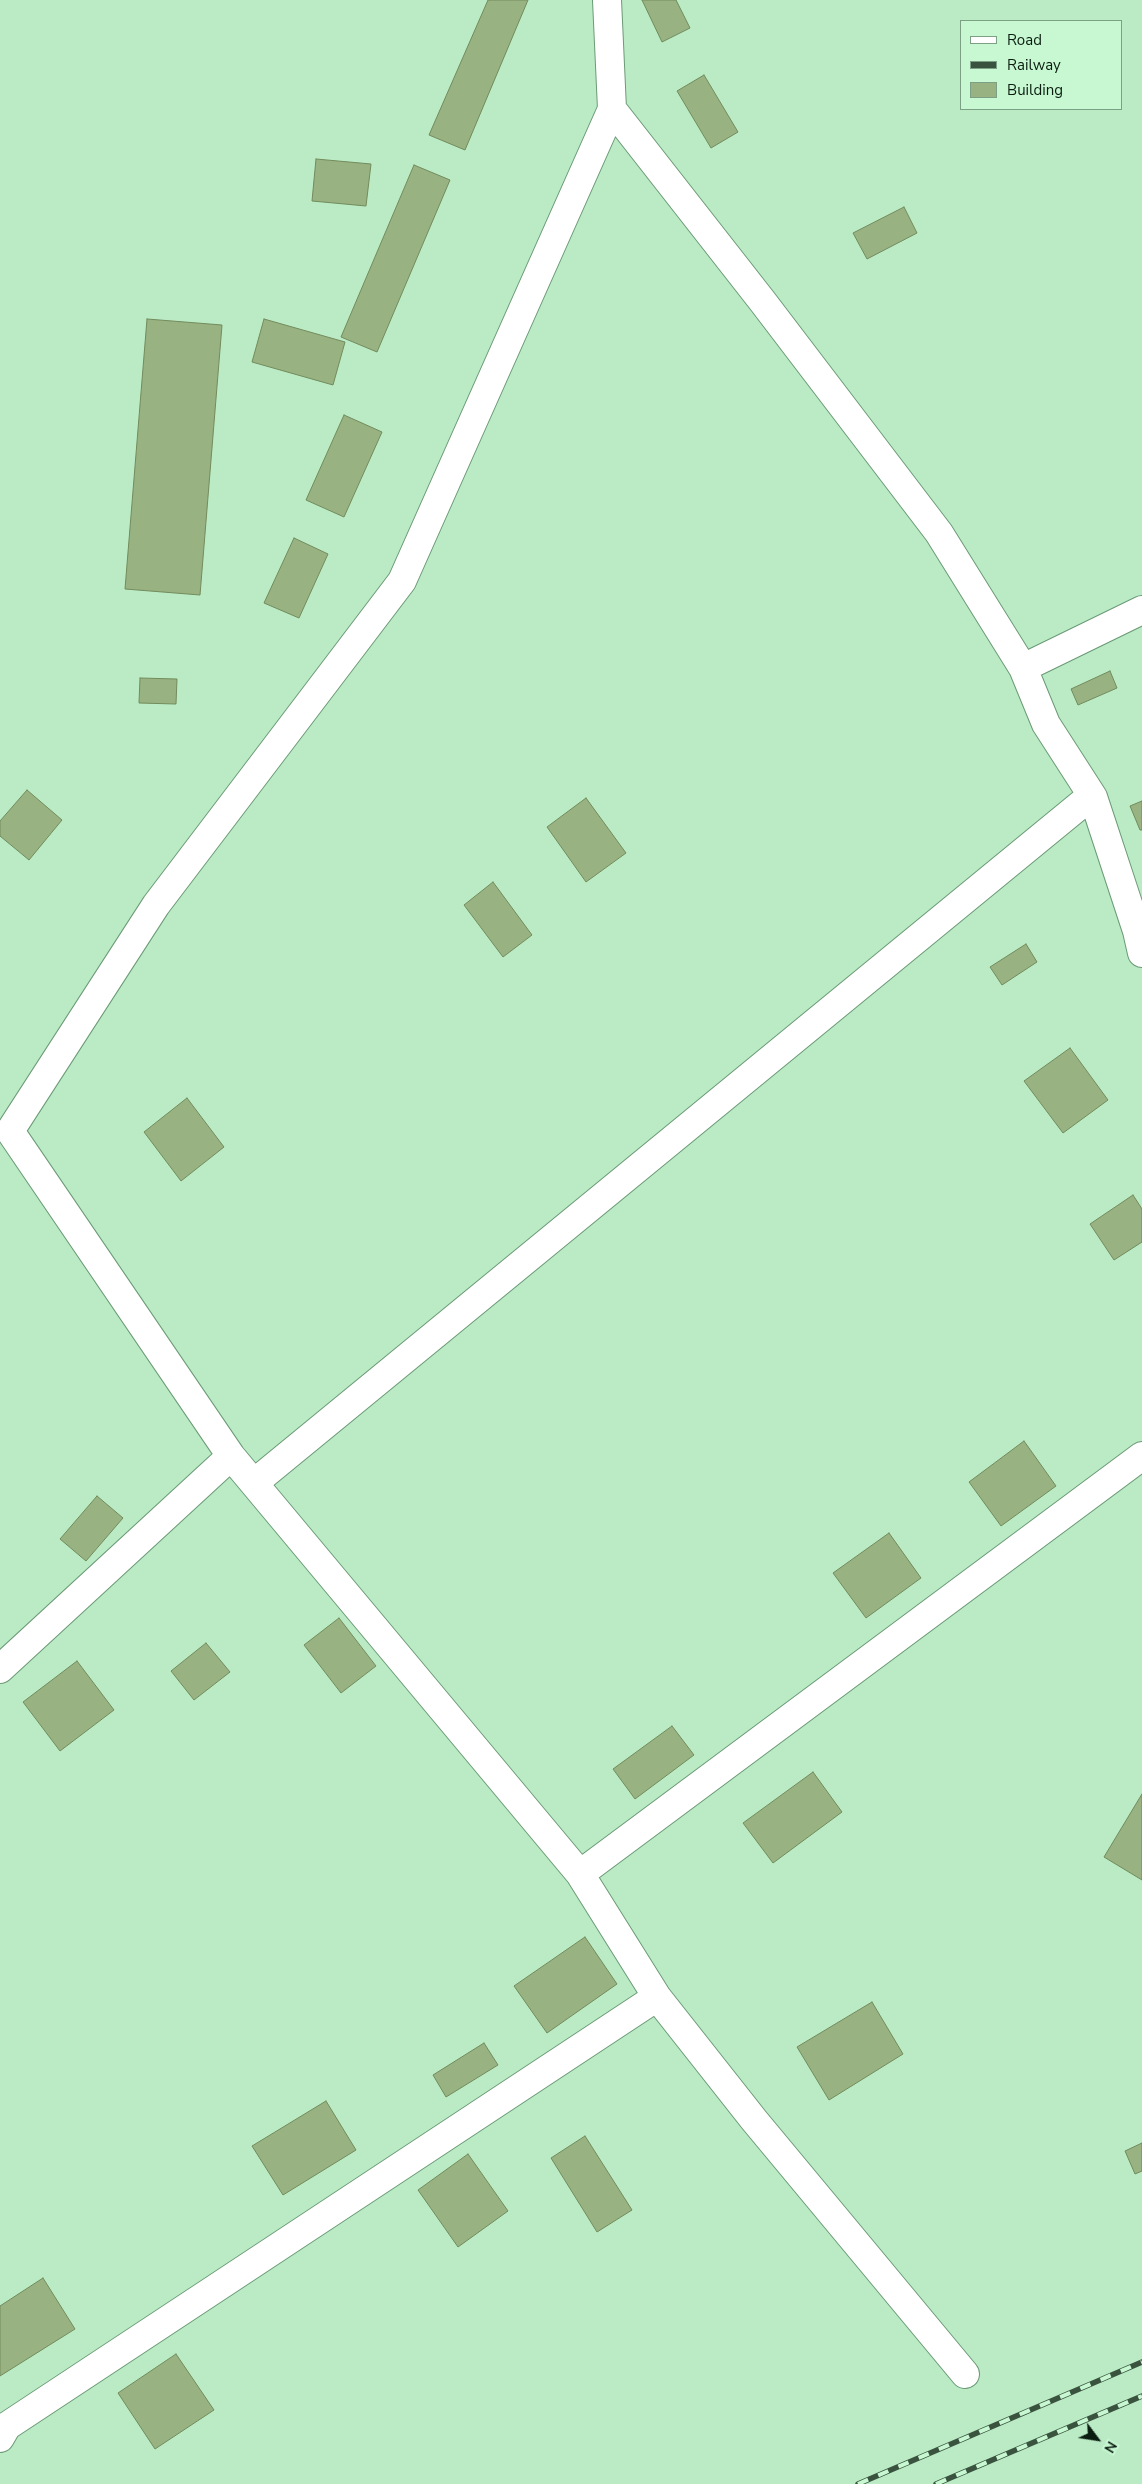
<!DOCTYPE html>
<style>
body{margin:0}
#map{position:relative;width:1142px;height:2484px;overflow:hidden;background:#baebc5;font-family:"Nunito Sans",sans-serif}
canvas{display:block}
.legend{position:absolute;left:960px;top:20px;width:162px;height:90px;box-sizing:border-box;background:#c7f8d2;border:1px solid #7ca084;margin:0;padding:6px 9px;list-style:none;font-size:15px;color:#0b1d10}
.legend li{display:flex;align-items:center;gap:10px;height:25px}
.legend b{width:25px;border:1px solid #7ca084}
.north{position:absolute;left:1072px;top:2414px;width:50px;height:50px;-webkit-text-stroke:4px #c7f8d2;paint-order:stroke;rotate:121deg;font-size:14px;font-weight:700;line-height:20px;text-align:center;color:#0b1d10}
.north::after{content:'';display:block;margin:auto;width:18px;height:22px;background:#0b1d10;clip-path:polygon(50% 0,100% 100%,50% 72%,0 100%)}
</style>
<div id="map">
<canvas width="1142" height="2484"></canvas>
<ul class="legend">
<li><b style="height:6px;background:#fff"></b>Road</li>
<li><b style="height:6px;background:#39533f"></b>Railway</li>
<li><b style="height:14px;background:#98b282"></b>Building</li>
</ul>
<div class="north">N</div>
</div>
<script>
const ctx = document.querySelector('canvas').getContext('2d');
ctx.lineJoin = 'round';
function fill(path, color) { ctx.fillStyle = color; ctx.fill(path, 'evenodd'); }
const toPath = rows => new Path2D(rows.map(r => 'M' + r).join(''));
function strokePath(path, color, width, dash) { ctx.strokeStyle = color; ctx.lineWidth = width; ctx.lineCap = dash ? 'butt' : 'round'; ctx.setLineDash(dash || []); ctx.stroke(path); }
const building = toPath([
 [488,0,528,0,465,150,429,135,488,0],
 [642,0,676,0,690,28,662,42,642,0],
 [704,75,738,132,711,148,677,91,704,75],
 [316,159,371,164,366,206,312,201,316,159],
 [414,165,450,180,377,352,341,337,414,165],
 [904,207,917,233,867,259,853,233,904,207],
 [147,319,222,325,200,595,125,589,147,319],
 [264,319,345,342,333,385,252,362,264,319],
 [344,415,382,432,344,517,306,500,344,415],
 [294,538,328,554,299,618,264,603,294,538],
 [1110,671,1117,688,1078,705,1071,689,1110,671],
 [140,678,177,679,176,704,139,703,140,678],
 [27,790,62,820,29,860,0,836,0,821,27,790],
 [586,798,626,853,586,882,547,827,586,798],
 [1142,801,1142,830,1140,830,1130,806,1142,801],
 [493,882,532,935,503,957,464,905,493,882],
 [1026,944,1037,962,1002,985,990,967,1026,944],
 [1070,1048,1108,1100,1063,1133,1024,1081,1070,1048],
 [187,1098,224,1147,181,1181,144,1132,187,1098],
 [1133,1195,1142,1209,1142,1242,1114,1260,1090,1224,1133,1195],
 [1024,1441,1056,1486,1001,1526,969,1482,1024,1441],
 [97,1496,123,1518,86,1561,60,1539,97,1496],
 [889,1533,921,1578,866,1618,833,1573,889,1533],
 [339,1618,376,1666,341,1693,304,1645,339,1618],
 [206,1643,230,1672,194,1700,171,1671,206,1643],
 [77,1661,114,1710,60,1751,23,1702,77,1661],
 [672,1726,694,1755,635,1799,613,1769,672,1726],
 [813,1772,842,1812,773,1863,743,1823,813,1772],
 [1142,1794,1142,1880,1104,1857,1142,1794],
 [585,1937,617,1984,547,2033,514,1986,585,1937],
 [872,2002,903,2054,829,2100,797,2047,872,2002],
 [484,2043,498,2065,446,2097,433,2075,484,2043],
 [326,2101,356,2150,283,2195,252,2146,326,2101],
 [585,2136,632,2210,597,2232,551,2158,585,2136],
 [1142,2143,1142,2171,1135,2174,1125,2151,1142,2143],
 [468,2154,508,2211,458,2247,418,2190,468,2154],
 [43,2278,75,2329,0,2376,0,2306,43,2278],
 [176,2354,214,2410,155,2449,118,2393,176,2354]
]);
fill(building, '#98b282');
strokePath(building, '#728b5c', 1);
const minor = toPath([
 [607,0,612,109,763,302,939,533,1023,668,1046,724,1093,797,1137,931,1142,953],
 [612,109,402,581,156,905,10,1131,231,1456,580,1874,657,1997,754,2120,965,2374],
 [1023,668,1142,610],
 [254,1483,1091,796],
 [0,1669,231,1456],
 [580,1874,1142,1456],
 [0,2438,7,2426,657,1997]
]);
strokePath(minor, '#6b9a76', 30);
strokePath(minor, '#fff', 28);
const rail = toPath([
 [858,2484,1142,2362],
 [936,2484,1142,2396]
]);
strokePath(rail, '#39533f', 5.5);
strokePath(rail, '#c7f8d2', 4, [11]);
</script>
